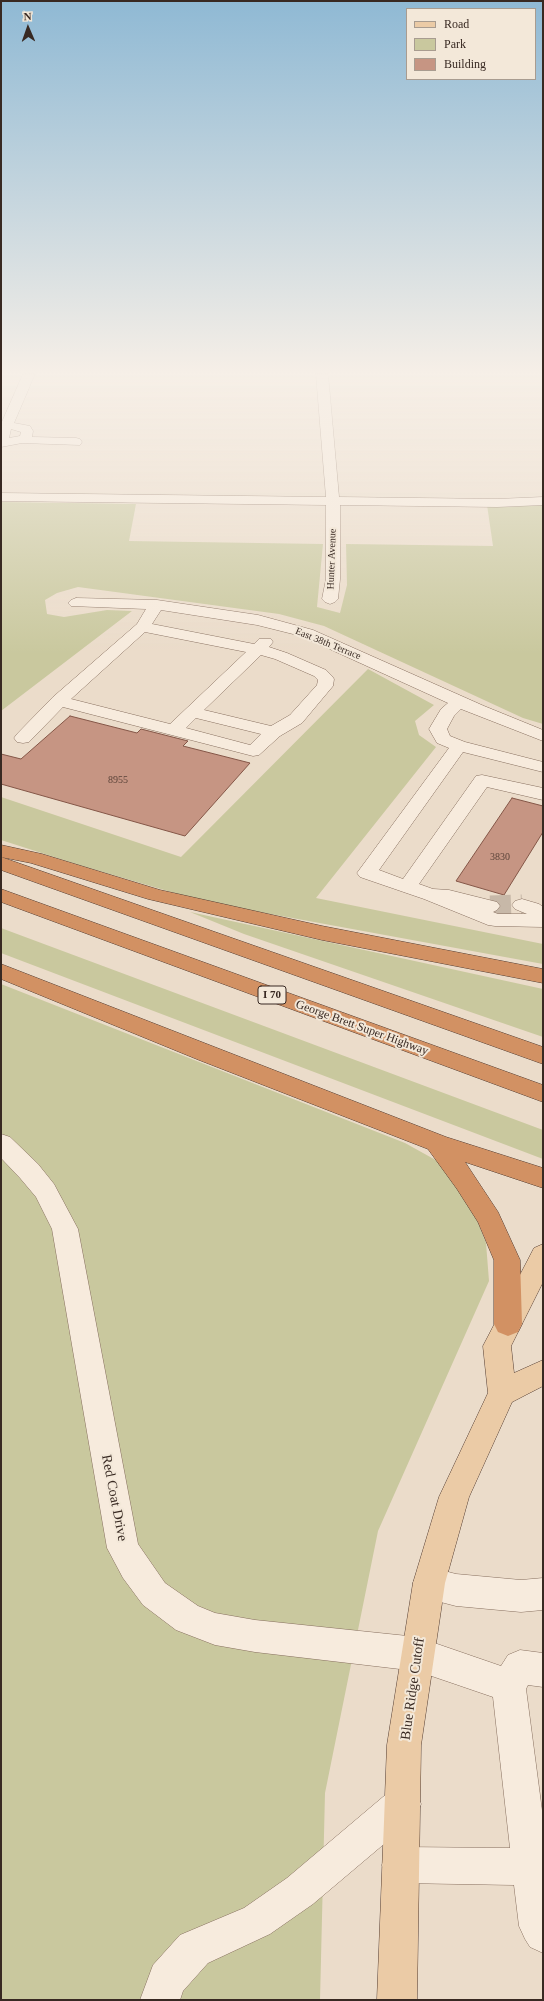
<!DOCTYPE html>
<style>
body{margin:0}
#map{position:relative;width:544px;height:2001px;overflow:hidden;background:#ebdcca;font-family:"Times New Roman",serif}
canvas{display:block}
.frame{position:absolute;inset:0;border:2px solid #382922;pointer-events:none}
.legend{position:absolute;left:406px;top:8px;width:130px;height:72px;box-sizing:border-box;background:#f3e8d9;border:1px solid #a89c90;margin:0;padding:5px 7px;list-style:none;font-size:12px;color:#382922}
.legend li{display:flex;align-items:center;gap:8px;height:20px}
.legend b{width:20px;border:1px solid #a89c90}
.north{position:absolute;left:8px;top:8px;width:40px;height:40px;-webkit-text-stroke:3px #f3e8d9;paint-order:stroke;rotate:358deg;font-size:11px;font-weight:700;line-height:16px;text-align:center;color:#382922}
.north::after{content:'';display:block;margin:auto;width:14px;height:18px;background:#382922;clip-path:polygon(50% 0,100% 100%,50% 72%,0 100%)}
</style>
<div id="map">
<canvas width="544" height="2001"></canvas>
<div class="frame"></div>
<ul class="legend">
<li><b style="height:5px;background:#ebcba6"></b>Road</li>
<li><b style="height:11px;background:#c9c89e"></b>Park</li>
<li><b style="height:11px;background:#c69583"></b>Building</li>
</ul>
<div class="north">N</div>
</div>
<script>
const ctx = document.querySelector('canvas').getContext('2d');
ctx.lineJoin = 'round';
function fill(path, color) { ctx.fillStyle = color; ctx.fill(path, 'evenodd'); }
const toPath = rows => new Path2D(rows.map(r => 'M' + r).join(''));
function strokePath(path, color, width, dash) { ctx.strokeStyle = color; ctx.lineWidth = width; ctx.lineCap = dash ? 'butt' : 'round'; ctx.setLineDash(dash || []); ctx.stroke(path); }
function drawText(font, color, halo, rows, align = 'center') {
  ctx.font = font + ' "Times New Roman",serif'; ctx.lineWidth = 4; ctx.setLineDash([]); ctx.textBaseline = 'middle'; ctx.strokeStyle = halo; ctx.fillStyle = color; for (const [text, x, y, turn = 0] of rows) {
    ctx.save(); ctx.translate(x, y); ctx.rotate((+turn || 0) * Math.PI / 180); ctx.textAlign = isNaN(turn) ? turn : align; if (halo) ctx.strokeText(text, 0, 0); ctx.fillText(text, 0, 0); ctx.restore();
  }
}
fill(toPath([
 [1,502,136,504,129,541,323,544,317,607,340,613,347,585,346,544,493,546,487,505,543,504,543,724,523,718,324,626,279,614,78,587,57,593,45,600,47,614,64,617,107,610,132,611,1,711],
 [368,669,434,705,415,721,419,735,436,747,316,898,543,944,543,964,205,902,79,865,1,840,1,797,181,857],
 [190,912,543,989,543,1037,244,934],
 [1,928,543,1130,543,1159,1,953],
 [1,984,405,1143,441,1163,468,1197,486,1243,489,1281,378,1531,325,1793,320,2000,1,2000]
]), '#c9c89e');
const building = toPath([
 [70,716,137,733,141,729,188,741,183,746,250,763,185,836,1,784,1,754,21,759,70,716],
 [512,798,543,806,543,832,504,895,456,881,512,798]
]);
fill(building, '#c69583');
strokePath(building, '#845647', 1);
strokePath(toPath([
 [490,906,522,905]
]), '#c7b8a8', 21, [21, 10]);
const minor = toPath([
 [23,374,35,374,14,423,30,426,33,431,32,437,76,438,80,439,82,442,80,445,22,443,1,447,1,424,23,374],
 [11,429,21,432,20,436,9,438,11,429],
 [316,374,328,374,339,497,497,499,543,497,543,505,497,507,340,505,340,579,338,599,335,602,330,604,325,602,322,599,326,579,326,505,1,501,1,493,326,497,316,374],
 [76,598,157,600,258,615,313,630,484,706,543,730,543,741,461,709,454,716,447,729,450,736,465,742,543,762,543,772,463,752,379,870,403,879,476,776,482,775,543,788,543,800,487,787,419,884,433,889,449,890,497,902,500,906,497,910,493,912,498,914,527,914,515,909,512,905,515,901,522,899,539,904,543,907,543,927,495,926,488,925,424,899,360,877,357,873,449,748,437,743,429,729,441,709,448,703,301,636,257,625,161,610,152,624,254,644,259,639,271,639,273,642,269,647,287,653,326,670,332,676,334,679,333,686,302,723,280,736,259,755,253,756,63,707,29,742,23,743,17,742,14,738,17,734,53,697,137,624,146,609,71,606,68,603,71,600,76,598],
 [145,632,246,652,170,724,71,699,145,632],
 [261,655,275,659,314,676,318,680,317,685,290,715,271,726,204,710,261,655],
 [196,718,261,734,250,745,186,728,196,718],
 [1,1134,10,1137,38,1164,54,1184,78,1229,138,1544,165,1583,198,1606,215,1613,255,1620,417,1637,501,1666,508,1655,520,1650,543,1653,543,1687,528,1685,526,1689,543,1818,543,1953,530,1947,525,1939,519,1926,514,1885,400,1883,387,1878,382,1865,387,1852,400,1847,510,1848,493,1697,417,1671,255,1652,215,1645,176,1630,143,1605,123,1578,107,1548,52,1229,36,1197,20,1178,1,1158,1,1134],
 [429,1567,456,1574,521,1580,543,1578,543,1610,521,1612,456,1606,429,1599,418,1594,413,1583,418,1572,429,1567],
 [403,1786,416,1791,421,1804,416,1817,313,1904,270,1934,208,1963,183,1991,180,2000,140,2000,153,1965,180,1935,244,1908,287,1878,390,1791,403,1786]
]);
const major = toPath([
 [543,1244,543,1282,511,1346,514,1373,543,1360,543,1386,512,1402,469,1497,445,1583,421,1745,417,2000,377,2000,387,1745,413,1583,439,1497,488,1393,483,1346,534,1248,543,1244]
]);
const highway = toPath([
 [1,845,42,854,160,890,322,926,543,969,543,983,322,940,148,899,31,863,1,857,1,845],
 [1,857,543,1047,543,1064,1,870,1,857],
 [1,889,543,1085,543,1102,1,902,1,889],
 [1,964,446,1137,543,1168,543,1188,465,1162,498,1212,520,1260,522,1324,518,1332,508,1336,498,1332,494,1324,494,1260,478,1222,457,1189,428,1149,199,1060,1,979,1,964]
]);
strokePath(minor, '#876f5f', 1);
strokePath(major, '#553e33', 1);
strokePath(highway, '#553e33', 1);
fill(minor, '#f7ebdd');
fill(major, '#ebcba6');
fill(highway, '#d29163');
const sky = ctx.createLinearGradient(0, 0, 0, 654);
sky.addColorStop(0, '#8fb9d4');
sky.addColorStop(0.57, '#f6efe7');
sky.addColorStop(1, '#f6efe700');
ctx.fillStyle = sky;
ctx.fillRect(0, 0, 544, 654);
drawText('10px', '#382922', '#f3e8d9', [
 ["Hunter Avenue",332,559,-88],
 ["East 38th Terrace",328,644,22]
]);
drawText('10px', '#5c443a', null, [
 ["8955",118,780],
 ["3830",500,857]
]);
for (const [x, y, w] of [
 [272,995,28]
]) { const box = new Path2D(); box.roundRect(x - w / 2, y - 9, w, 18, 3); ctx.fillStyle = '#f3e8d9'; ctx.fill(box); strokePath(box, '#382922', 1); }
drawText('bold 11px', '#382922', null, [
 ["I 70",272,995]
]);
drawText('12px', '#382922', '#f3e8d9', [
 ["George Brett Super Highway",362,1028,20]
]);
drawText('14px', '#382922', '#f3e8d9', [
 ["Red Coat Drive",114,1498,79],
 ["Blue Ridge Cutoff",413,1689,-82]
]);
</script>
